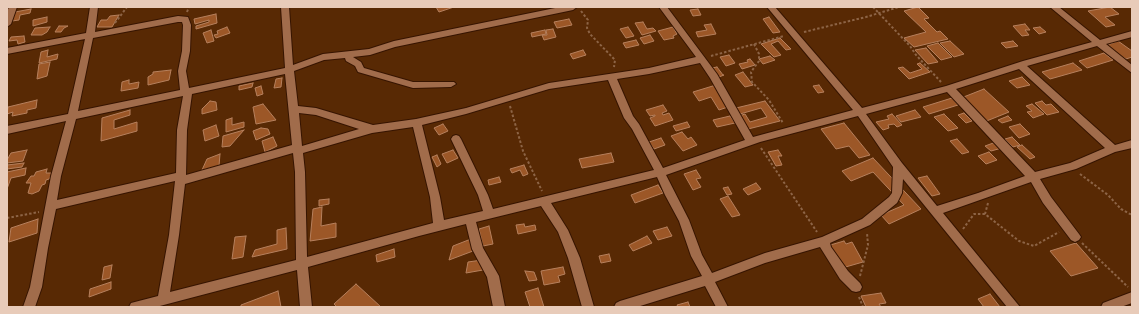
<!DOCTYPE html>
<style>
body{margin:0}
#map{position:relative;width:1139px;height:314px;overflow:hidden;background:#582904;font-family:"IBM Plex Serif",serif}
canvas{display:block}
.frame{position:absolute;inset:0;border:8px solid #e8cbb9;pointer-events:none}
</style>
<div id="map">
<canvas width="1139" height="314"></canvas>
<div class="frame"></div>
</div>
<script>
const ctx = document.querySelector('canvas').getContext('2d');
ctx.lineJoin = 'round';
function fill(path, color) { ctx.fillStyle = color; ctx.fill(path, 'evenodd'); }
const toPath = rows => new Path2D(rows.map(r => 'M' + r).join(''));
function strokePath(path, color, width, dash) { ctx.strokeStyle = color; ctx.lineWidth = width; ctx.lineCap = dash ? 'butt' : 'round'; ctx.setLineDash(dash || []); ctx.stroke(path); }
const building = toPath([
 [436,7,454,7,439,12,436,7],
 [918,7,929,18,924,19,937,32,940,31,948,39,914,47,904,38,926,32,904,11,918,7],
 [1110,7,1119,14,1105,17,1115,25,1106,27,1088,11,1110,7],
 [31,9,30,13,20,15,19,20,12,21,15,12,31,9],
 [698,9,701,15,693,16,690,10,698,9],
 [216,14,217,23,196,29,196,26,209,22,209,20,195,24,194,19,216,14],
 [119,15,112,27,97,27,101,20,107,20,110,16,119,15],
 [47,17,47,22,33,26,33,20,47,17],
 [769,17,780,32,773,33,763,19,769,17],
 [569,19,572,25,557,28,554,22,569,19],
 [643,22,647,29,653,28,656,31,642,35,635,23,643,22],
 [711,24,716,34,698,37,696,32,707,30,704,25,711,24],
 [1025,24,1030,30,1025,30,1029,35,1022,36,1013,26,1025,24],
 [59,26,68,26,64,28,61,32,55,32,59,26],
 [50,27,47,32,42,35,31,35,35,28,50,27],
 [227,27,230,33,216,38,214,35,218,34,217,31,227,27],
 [628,27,634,36,626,38,620,29,628,27],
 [673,27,677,34,673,36,674,38,664,40,658,31,673,27],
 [1040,27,1046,32,1039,34,1033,28,1040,27],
 [553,29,556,37,544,40,542,35,547,35,546,30,553,29],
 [211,30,214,41,207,43,203,33,211,30],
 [545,30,546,34,532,37,531,33,545,30],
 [650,35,654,41,644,44,640,38,650,35],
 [24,36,25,42,18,44,17,40,9,41,11,37,24,36],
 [780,38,791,49,786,50,778,41,771,44,781,55,774,57,761,44,780,38],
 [636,40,639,45,626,48,623,43,636,40],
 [950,41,964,54,954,57,940,43,950,41],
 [1013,41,1018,46,1006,48,1001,43,1013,41],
 [1118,41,1132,51,1132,57,1126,59,1105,46,1118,41],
 [938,43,952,57,941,60,927,46,938,43],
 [926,48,938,62,928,64,915,50,926,48],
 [48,50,47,57,58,54,57,59,39,63,41,52,48,50],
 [583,50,586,55,573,59,570,54,583,50],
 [1104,53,1113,60,1087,68,1079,61,1104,53],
 [729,55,735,63,726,66,720,57,729,55],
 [770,56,775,60,763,64,759,59,770,56],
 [750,59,755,65,742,69,739,64,748,62,747,60,750,59],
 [50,62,47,76,37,79,39,64,50,62],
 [920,63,930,72,909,79,898,68,903,67,910,73,922,69,917,64,920,63],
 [1073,63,1082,70,1050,79,1042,72,1073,63],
 [717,67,723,75,724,75,719,77,712,68,717,67],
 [171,70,169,80,148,85,148,77,153,74,153,72,171,70],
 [743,72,753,85,745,87,735,75,743,72],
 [1022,77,1030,85,1017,88,1009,81,1022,77],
 [282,78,281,87,274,88,276,79,282,78],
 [129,80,129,84,139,82,138,88,121,91,122,82,129,80],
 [253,83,252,87,239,90,239,86,253,83],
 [716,85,731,106,719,110,711,97,699,101,693,92,716,85],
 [819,85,824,92,818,93,813,86,819,85],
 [261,86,263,94,257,96,255,88,261,86],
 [984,89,1009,112,984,122,961,98,984,89],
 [952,98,958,105,929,114,923,107,952,98],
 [37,100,36,108,27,110,27,113,12,116,13,112,7,114,8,107,37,100],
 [210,101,216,102,217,110,202,114,202,109,210,101],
 [765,101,780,121,748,129,739,116,745,114,750,122,767,117,761,108,740,114,736,108,765,101],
 [1042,101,1046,105,1051,104,1059,112,1047,115,1035,103,1042,101],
 [263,104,276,120,256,124,253,107,263,104],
 [1032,104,1044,114,1033,118,1027,112,1032,111,1026,106,1032,104],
 [663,105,667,111,662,113,663,115,669,113,673,120,655,126,650,118,655,116,655,115,650,116,646,110,663,105],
 [130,110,130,115,114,120,114,129,137,122,137,131,101,141,102,118,130,110],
 [915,110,921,117,901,122,896,116,915,110],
 [964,113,972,121,966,123,958,115,964,113],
 [892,114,902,125,897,127,894,124,888,125,889,128,883,130,876,122,889,119,887,116,892,114],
 [944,114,958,128,948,131,934,117,944,114],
 [730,116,735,123,717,127,713,120,730,116],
 [1008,116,1012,120,1002,123,998,120,1008,116],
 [232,118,232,125,244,122,244,127,226,132,226,120,232,118],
 [687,122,690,127,676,131,673,126,687,122],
 [844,123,870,155,859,158,849,146,836,149,821,129,844,123],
 [443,124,448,131,439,135,434,128,443,124],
 [1020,124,1030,134,1019,138,1009,127,1020,124],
 [216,125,219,136,205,141,203,130,216,125],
 [261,128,268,129,270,134,256,140,253,131,261,128],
 [244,130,230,146,222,147,223,136,244,130],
 [682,132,688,139,691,137,697,145,683,151,671,136,682,132],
 [273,137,277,146,265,152,262,141,273,137],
 [1012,137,1020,145,1013,147,1005,139,1012,137],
 [661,138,665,145,654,149,649,142,661,138],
 [957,139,969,152,962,154,950,141,957,139],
 [996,142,1002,148,991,151,985,146,996,142],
 [1022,145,1035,157,1030,159,1017,147,1022,145],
 [27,150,23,161,7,163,7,160,11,153,27,150],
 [453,150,458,158,447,163,442,154,453,150],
 [778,150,782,156,778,156,782,165,776,166,768,152,778,150],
 [989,152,997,160,986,164,978,156,989,152],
 [611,153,614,162,582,168,579,159,611,153],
 [220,154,219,166,202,170,207,159,220,154],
 [437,155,441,164,437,167,432,157,437,155],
 [873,158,921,209,889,224,881,215,904,205,873,172,851,181,842,171,873,158],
 [24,163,22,167,7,169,7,165,24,163],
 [524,165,528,174,523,176,520,170,512,173,510,169,524,165],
 [26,168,25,175,11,178,7,189,7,172,26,168],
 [47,169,46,173,53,173,49,179,46,180,45,184,42,185,39,191,32,194,28,193,31,183,26,183,31,176,34,176,36,172,47,169],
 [696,170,701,178,696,179,701,187,693,190,684,174,696,170],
 [927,176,940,194,932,196,918,178,927,176],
 [499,177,501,182,489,185,488,180,499,177],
 [756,183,761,189,748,195,743,189,756,183],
 [658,185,663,193,635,203,631,195,658,185],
 [728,187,732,194,727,195,723,188,728,187],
 [728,196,740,215,732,217,720,199,728,196],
 [329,199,329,204,319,206,319,200,329,199],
 [322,207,321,226,336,223,336,237,310,241,313,209,322,207],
 [38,219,37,233,9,242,11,228,38,219],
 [524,224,525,227,535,225,536,230,518,234,516,225,524,224],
 [489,226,493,244,483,246,479,229,489,226],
 [667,227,672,236,658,240,653,231,667,227],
 [286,228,287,249,252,257,255,250,277,244,277,230,286,228],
 [246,236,243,257,232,259,235,237,246,236],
 [647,236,652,243,633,251,629,245,647,236],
 [471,239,473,251,449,260,453,246,471,239],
 [844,241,846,244,852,242,863,262,842,268,827,246,844,241],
 [1076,243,1098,268,1071,276,1050,251,1076,243],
 [394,249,395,257,377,262,376,255,394,249],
 [609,254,611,261,601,263,599,256,609,254],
 [482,260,483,270,466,273,468,262,482,260],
 [112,265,110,278,102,280,104,267,112,265],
 [563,267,565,274,558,276,560,282,544,285,541,271,563,267],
 [525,271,534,272,537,280,529,281,525,271],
 [111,282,111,289,89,297,90,289,111,282],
 [356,284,381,307,337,307,334,304,356,284],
 [538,288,544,307,530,307,525,292,538,288],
 [278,291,281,307,241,307,241,305,278,291],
 [881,293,886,303,879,304,881,307,866,307,861,296,881,293],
 [990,294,1000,307,984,307,978,299,990,294],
 [688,302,690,307,678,307,677,305,688,302]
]);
fill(building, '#9c5727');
strokePath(building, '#b6805d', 1);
const minor = toPath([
 [9,7,17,7,11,24,7,27,7,12,9,7],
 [90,7,98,7,95,32,178,16,188,17,191,25,190,51,186,71,189,88,285,68,281,7,289,7,293,65,323,54,369,49,394,41,560,7,577,7,573,10,395,47,370,55,353,57,361,62,364,68,413,82,454,82,456,84,451,87,413,88,358,72,355,66,346,61,345,58,324,60,294,71,298,106,316,108,373,125,416,119,466,108,549,83,649,68,696,57,659,7,667,7,717,74,753,137,853,110,767,7,775,7,862,108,946,86,1023,61,1092,42,1050,7,1059,7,1100,40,1132,31,1132,37,1106,44,1132,65,1132,73,1097,46,1027,66,1115,145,1132,140,1132,148,1115,152,1076,169,1040,179,1051,197,1079,234,1081,237,1079,240,1075,242,1071,240,1043,203,1031,182,943,213,1020,307,1007,307,903,179,902,193,897,203,870,225,830,243,831,247,848,271,860,283,862,287,860,291,856,292,852,291,840,279,820,247,765,263,715,282,728,307,716,307,705,286,637,307,614,307,616,303,620,301,702,276,691,256,679,221,665,195,657,177,551,203,568,230,580,258,594,307,582,307,568,258,558,232,541,206,476,222,483,248,499,276,505,307,493,307,487,277,472,249,466,224,419,236,308,267,312,307,300,307,297,270,156,307,129,307,131,303,158,296,169,235,175,181,56,209,48,248,42,287,35,307,23,307,30,287,51,176,66,121,7,134,7,126,68,114,85,39,7,54,7,48,86,33,90,7],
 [178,22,182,22,183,25,182,51,178,71,180,90,78,111,93,38,178,22],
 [700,63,710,78,745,140,663,168,639,124,633,116,617,79,649,74,700,63],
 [1019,69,1105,148,1070,163,1035,172,956,89,1019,69],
 [285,74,292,145,186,175,187,130,192,94,285,74],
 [608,80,624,118,632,129,654,170,493,209,488,195,461,139,459,136,456,135,453,136,451,139,478,195,483,211,444,220,440,197,422,125,466,114,549,89,608,80],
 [947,92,1025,176,978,193,937,206,902,163,866,114,947,92],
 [183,96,177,130,176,173,57,200,61,176,76,119,183,96],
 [299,113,316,115,359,129,302,146,299,113],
 [858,116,893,167,892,193,889,197,862,219,822,237,765,253,712,273,702,255,689,220,666,175,760,142,858,116],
 [413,127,430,197,433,223,307,257,305,172,303,153,372,133,413,127],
 [293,153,295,172,296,260,170,292,179,235,185,184,293,153],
 [1132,292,1132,303,1121,307,1101,307,1103,303,1132,292]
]);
strokePath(minor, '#361400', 2);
strokePath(toPath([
 [873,7,910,46,916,55,941,82],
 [581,11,588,20,587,28,590,34,615,60,614,67],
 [187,12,189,7],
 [115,23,127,7],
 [804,32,866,17,899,7],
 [754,44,759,54,759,61,751,72,752,82,769,100,783,123],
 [711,56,784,36],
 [510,106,523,151,542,191],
 [761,148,817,232],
 [1080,174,1108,195,1121,209,1132,215],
 [988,203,985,214,1019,241,1034,246,1059,232],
 [7,218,39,212],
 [963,229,974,214,985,214],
 [1082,243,1128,287],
 [860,276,868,245,867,233],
 [859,297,863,307]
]), '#8d6446', 2, [2.5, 2]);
fill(minor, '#a16c4b');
</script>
